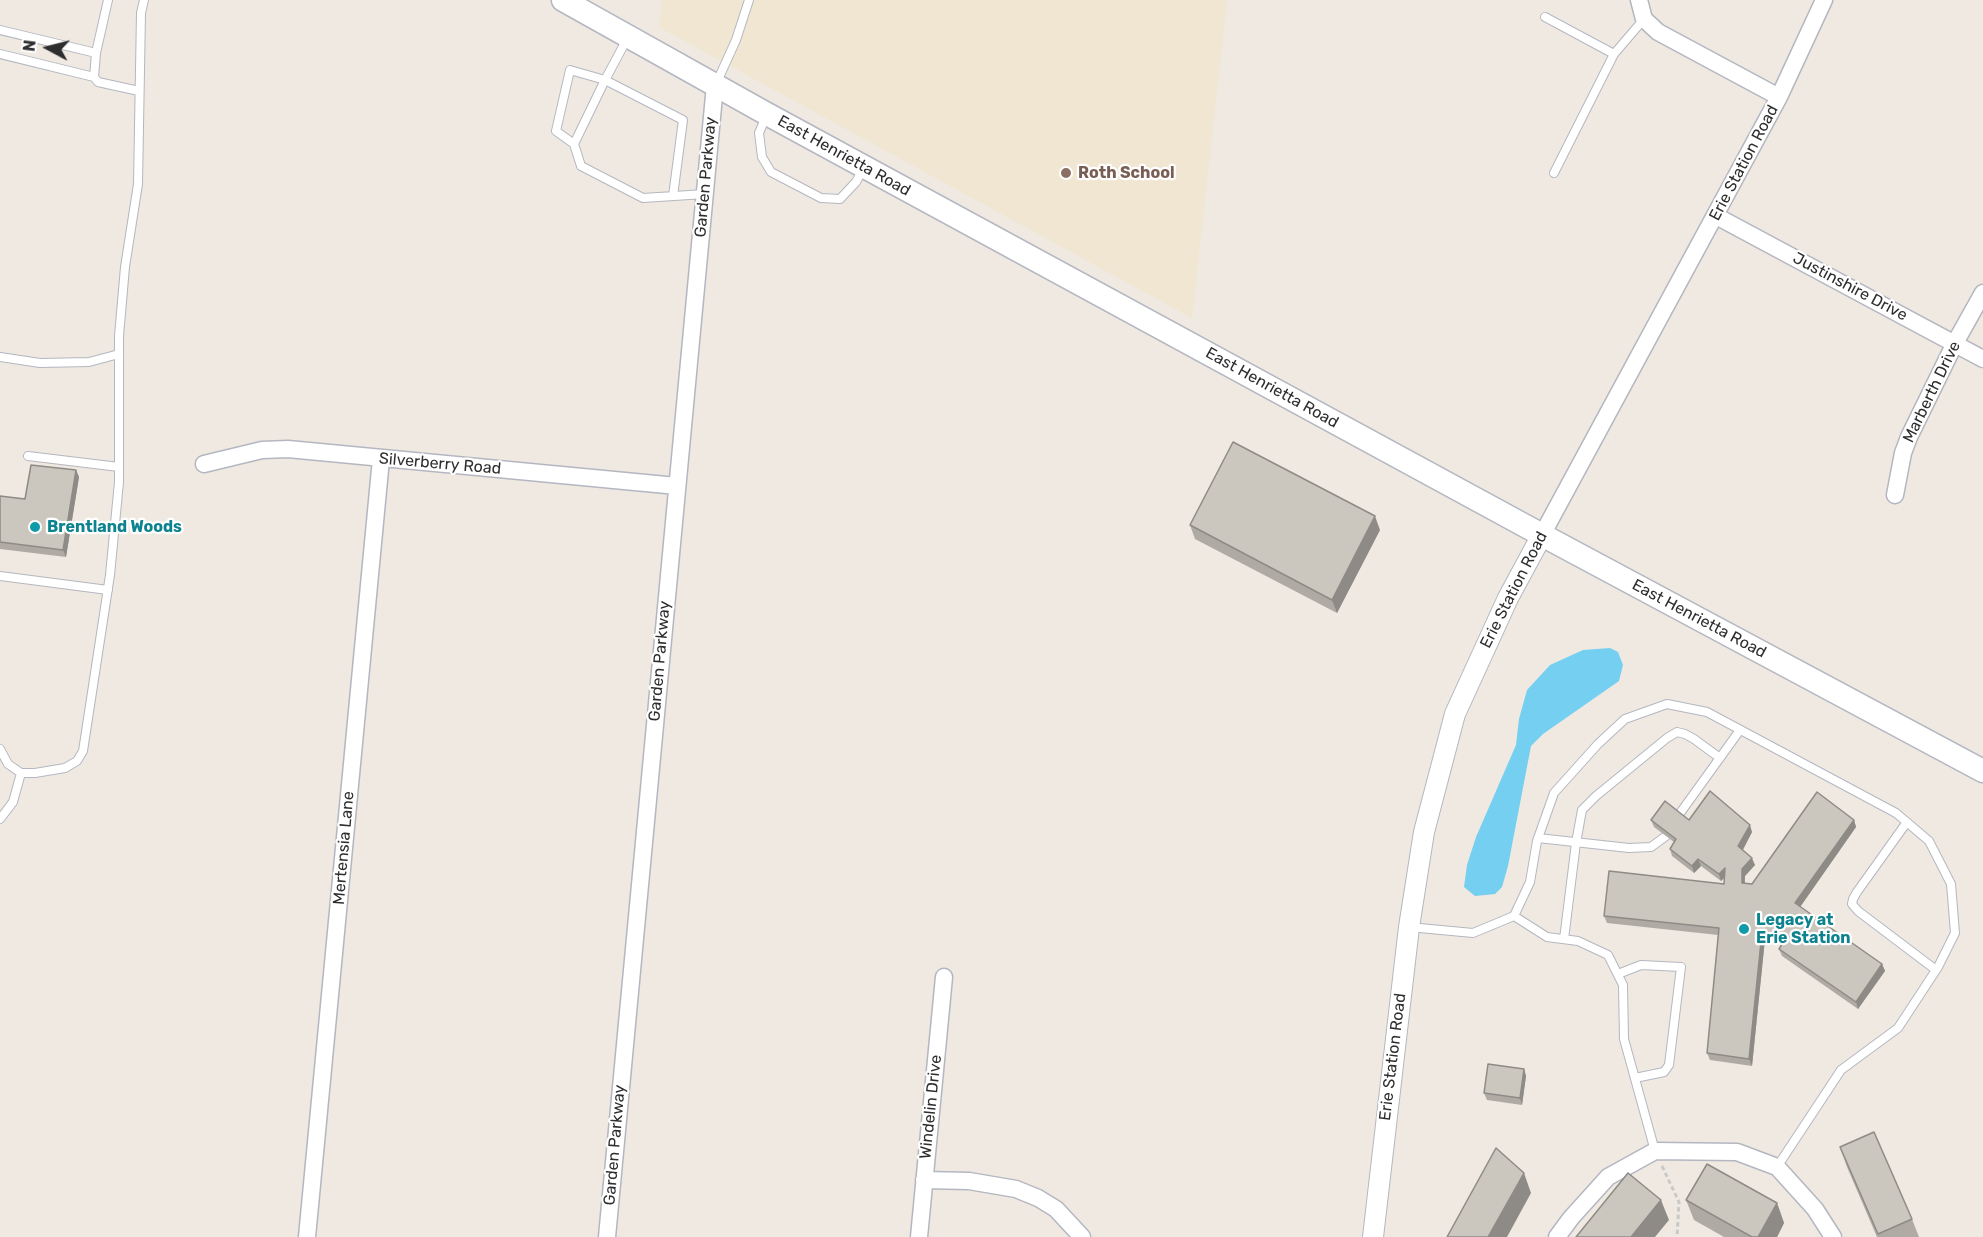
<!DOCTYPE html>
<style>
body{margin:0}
#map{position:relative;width:1983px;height:1237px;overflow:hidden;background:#efe9e1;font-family:Rubik,sans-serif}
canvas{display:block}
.north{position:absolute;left:18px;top:18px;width:60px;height:60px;-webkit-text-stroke:4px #fff;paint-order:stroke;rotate:277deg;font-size:16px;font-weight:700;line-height:24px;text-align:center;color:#2e2e2e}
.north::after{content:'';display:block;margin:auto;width:21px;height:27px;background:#2e2e2e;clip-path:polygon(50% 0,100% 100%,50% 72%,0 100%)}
</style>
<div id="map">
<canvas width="1983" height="1237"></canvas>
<div class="north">N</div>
</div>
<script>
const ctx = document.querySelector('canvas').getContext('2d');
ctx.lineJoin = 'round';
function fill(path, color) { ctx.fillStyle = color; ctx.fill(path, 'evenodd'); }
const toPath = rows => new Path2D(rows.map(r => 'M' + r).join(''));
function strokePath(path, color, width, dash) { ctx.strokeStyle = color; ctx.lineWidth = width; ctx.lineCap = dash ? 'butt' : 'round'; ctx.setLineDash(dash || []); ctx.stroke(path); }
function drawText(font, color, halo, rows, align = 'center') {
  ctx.font = font + ' Rubik,sans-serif'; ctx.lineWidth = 4.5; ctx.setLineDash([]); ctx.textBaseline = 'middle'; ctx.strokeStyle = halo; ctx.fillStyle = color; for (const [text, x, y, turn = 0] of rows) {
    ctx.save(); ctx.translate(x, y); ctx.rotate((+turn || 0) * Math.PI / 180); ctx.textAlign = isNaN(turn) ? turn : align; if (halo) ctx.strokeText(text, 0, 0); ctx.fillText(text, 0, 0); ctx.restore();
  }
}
fill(toPath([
 [662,0,1227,0,1192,318,659,27]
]), '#f0e6d1');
fill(toPath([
 [1610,648,1618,652,1623,665,1619,681,1543,734,1531,746,1508,866,1502,887,1495,894,1475,896,1464,887,1467,865,1476,837,1516,745,1519,719,1527,690,1550,665,1583,650]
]), '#75cff0');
const service = toPath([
 [108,0,96,53,94,77,98,82,139,91],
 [1545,17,1614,54],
 [0,30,96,53],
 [627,39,605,80,570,70,556,131,574,144,581,166,643,198,705,194],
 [0,54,94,77],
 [716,84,736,40,749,0],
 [767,114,759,133,762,157,771,172,821,198,840,199,856,182,863,169],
 [574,144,605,80,683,120,673,196],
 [1554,173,1614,54,1644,19],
 [0,357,40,363,89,362,119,354],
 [28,456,119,467],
 [0,576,108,590],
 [0,749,8,764,21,773],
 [1678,816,1740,730],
 [0,819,13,802,21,773,35,773,65,768,77,761,83,751,110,575,119,482,119,336,125,267,138,184,141,13,144,0],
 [1907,822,1857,892,1853,899,1852,904,1858,911,1936,970],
 [1538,838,1629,848,1651,847,1666,836],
 [1514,916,1547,937,1578,941,1608,955,1623,985,1624,1039,1655,1151],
 [1409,927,1473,933,1514,916,1530,882,1537,841,1554,793,1598,744,1625,719,1667,704,1707,712,1896,813,1929,841,1951,884,1955,933,1938,967,1898,1028,1841,1070,1777,1167],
 [1564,939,1576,843,1582,810,1596,796,1667,738,1677,732,1685,734,1694,739,1720,758],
 [1618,974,1641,965,1681,967,1669,1065,1664,1072,1635,1078]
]);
const minor = toPath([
 [1639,0,1644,19,1658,32,1779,97],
 [1716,216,1983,359],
 [204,464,262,450,288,449,677,486],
 [1895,495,1903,453,1909,437,1955,343,1983,293],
 [1542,535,1779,97,1824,0],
 [924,1180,969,1181,1016,1189,1038,1198,1056,1209,1082,1237],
 [307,1237,381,459],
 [607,1237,715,85],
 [919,1237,944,977],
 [1557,1237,1571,1218,1608,1177,1655,1151,1737,1152,1777,1167,1815,1209,1833,1237]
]);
const tertiary = toPath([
 [1373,1237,1409,927,1424,832,1455,714,1508,598,1542,535]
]);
const secondary = toPath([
 [563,0,767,114,1542,535,1983,771]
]);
strokePath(service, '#b4b7c1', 10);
strokePath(minor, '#b4b7c1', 19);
strokePath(tertiary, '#b4b7c1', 22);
strokePath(secondary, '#b4b7c1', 25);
strokePath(toPath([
 [1662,1166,1679,1202,1677,1237]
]), '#c9c9c9', 3, [4.5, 3]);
strokePath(service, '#fff', 8);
strokePath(minor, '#fff', 16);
strokePath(tertiary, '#fff', 20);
strokePath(secondary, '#fff', 22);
fill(toPath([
 [76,470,79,477,66,557,0,549,0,496,25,499],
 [1190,525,1380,530,1337,613,1195,539],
 [1651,820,1689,820,1752,832,1743,850,1755,865,1745,876,1745,884,1752,884,1854,820,1856,827,1800,907,1882,964,1885,971,1858,1009,1782,956,1779,949,1782,945,1775,940,1765,939,1752,1066,1710,1060,1707,1053,1718,935,1607,923,1604,916,1724,884,1724,878,1721,881,1701,866,1694,873,1672,856,1670,849,1674,842,1654,827],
 [1524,1069,1526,1076,1522,1105,1487,1100,1484,1093],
 [1840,1147,1912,1219,1919,1237,1877,1237,1847,1167],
 [1686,1200,1777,1203,1784,1223,1777,1237,1724,1237,1694,1220]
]), '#afaba4');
fill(toPath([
 [76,470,79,477,66,557,63,550],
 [1375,516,1380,530,1337,613,1332,600],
 [1854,820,1856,827,1798,910,1795,903],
 [1750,825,1752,832,1741,853,1738,846],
 [1752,858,1755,865,1745,876,1744,890,1742,883,1742,869],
 [1698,859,1701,866,1694,873,1692,866],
 [1725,868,1727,875,1721,881,1719,874],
 [1762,932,1765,939,1752,1066,1749,1059],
 [1882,964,1885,971,1858,1009,1856,1002],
 [1524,1069,1526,1076,1522,1105,1520,1098],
 [1524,1173,1531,1193,1507,1237,1488,1237],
 [1661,1200,1669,1220,1655,1237,1631,1237],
 [1777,1203,1784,1223,1777,1237,1758,1237]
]), '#8e8b86');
const building = toPath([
 [1233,442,1375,516,1332,600,1190,525,1233,442],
 [31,465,76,470,63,550,0,542,0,496,25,499,31,465],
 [1710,791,1750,825,1738,846,1752,858,1742,869,1742,883,1752,884,1817,792,1854,820,1795,903,1882,964,1856,1002,1779,949,1784,941,1773,933,1762,932,1749,1059,1707,1053,1719,928,1604,916,1609,871,1724,884,1725,868,1719,874,1698,859,1692,866,1670,849,1676,839,1651,820,1665,801,1689,820,1710,791],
 [1488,1064,1524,1069,1520,1098,1484,1093,1488,1064],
 [1874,1132,1912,1219,1878,1234,1840,1147,1874,1132],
 [1496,1148,1524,1173,1488,1237,1447,1237,1496,1148],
 [1707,1164,1777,1203,1758,1237,1752,1237,1686,1200,1707,1164],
 [1628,1173,1661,1200,1631,1237,1576,1237,1628,1173]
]);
fill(building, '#cbc7bf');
strokePath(building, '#8e8b86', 1.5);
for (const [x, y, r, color] of [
 [1066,173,6,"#8d6e63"],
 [35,527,6,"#0f9aa8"],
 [1744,929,6,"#0f9aa8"]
]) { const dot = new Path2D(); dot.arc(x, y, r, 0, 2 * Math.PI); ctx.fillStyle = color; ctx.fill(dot); strokePath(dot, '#fff', 2); }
drawText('16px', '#2e2e2e', '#fff', [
 ["East Henrietta Road",844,156,29],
 ["Erie Station Road",1744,163,-62],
 ["Garden Parkway",706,177,-85],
 ["Justinshire Drive",1850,287,28],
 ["East Henrietta Road",1272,388,29],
 ["Marberth Drive",1932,392,-64],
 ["Silverberry Road",440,464,5],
 ["Erie Station Road",1514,590,-63],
 ["East Henrietta Road",1699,619,28],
 ["Garden Parkway",660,661,-85],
 ["Mertensia Lane",344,848,-85],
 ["Erie Station Road",1393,1057,-83],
 ["Windelin Drive",931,1107,-84],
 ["Garden Parkway",615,1145,-85]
]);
drawText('bold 16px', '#785e54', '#fff', [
 ["Roth School",1078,173]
], 'left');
drawText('bold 16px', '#0d838f', '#fff', [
 ["Brentland Woods",47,527],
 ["Legacy at",1756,920],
 ["Erie Station",1756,938]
], 'left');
</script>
